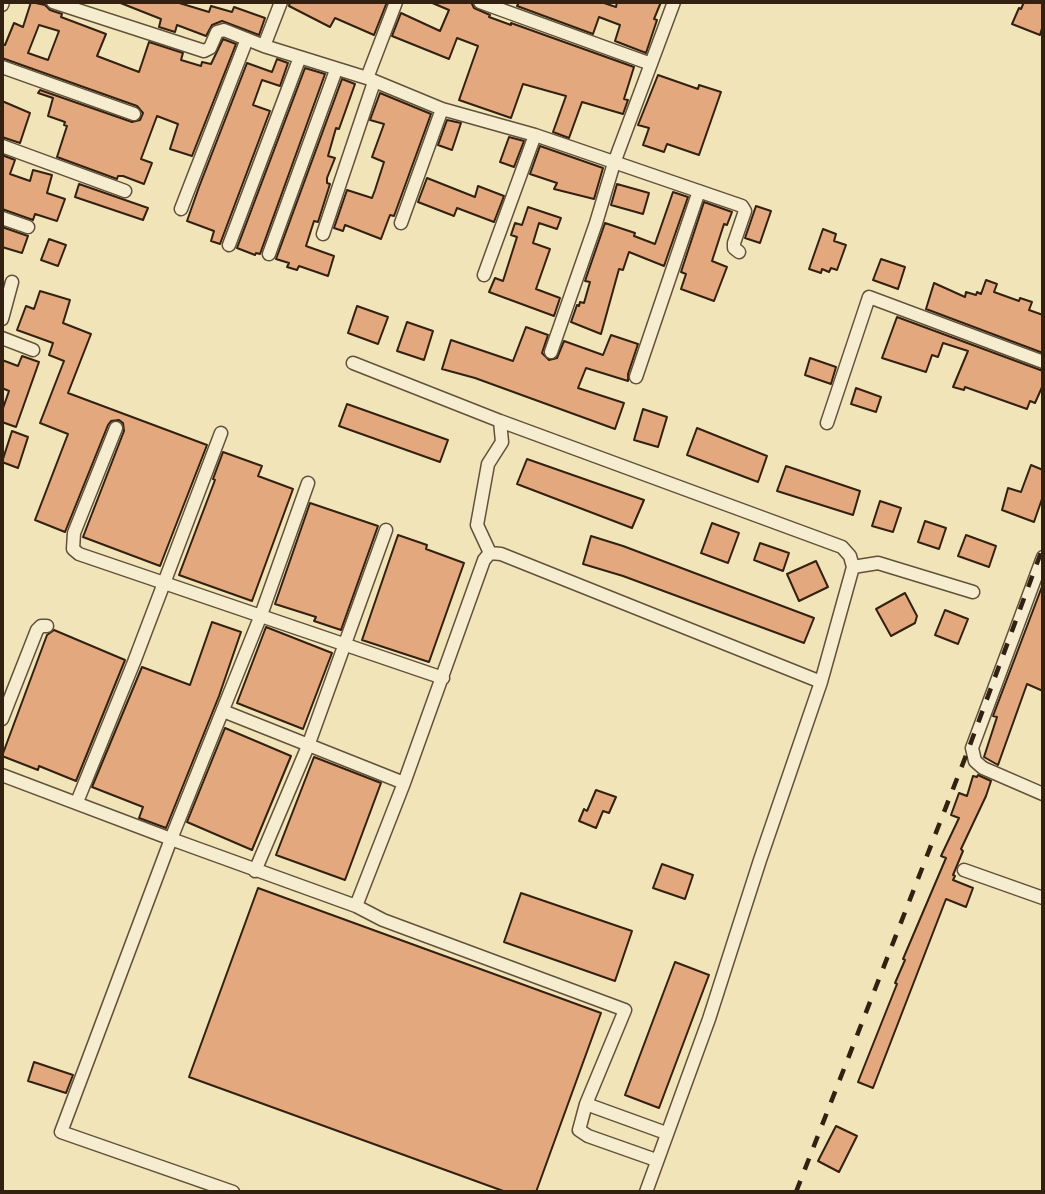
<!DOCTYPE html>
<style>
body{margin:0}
#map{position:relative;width:1045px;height:1194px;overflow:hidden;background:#f1e4b8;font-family:"Libre Caslon Text",serif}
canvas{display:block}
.frame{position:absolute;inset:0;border:4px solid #322010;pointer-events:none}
</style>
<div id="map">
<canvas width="1045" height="1194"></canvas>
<div class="frame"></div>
</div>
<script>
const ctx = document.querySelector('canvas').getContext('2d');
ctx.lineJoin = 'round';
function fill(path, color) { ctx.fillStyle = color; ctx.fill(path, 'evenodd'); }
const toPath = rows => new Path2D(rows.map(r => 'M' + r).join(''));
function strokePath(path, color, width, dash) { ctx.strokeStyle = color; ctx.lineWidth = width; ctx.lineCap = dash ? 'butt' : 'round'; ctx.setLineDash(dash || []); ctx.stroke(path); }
const building = toPath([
 [31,2,45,5,50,10,62,14,61,17,106,34,97,56,139,72,149,42,183,53,181,60,201,66,202,62,211,64,223,39,236,44,192,156,170,149,178,124,157,116,141,159,152,163,144,184,123,176,118,176,117,179,57,157,67,126,64,125,65,122,48,116,53,98,38,93,40,90,132,122,140,120,143,113,137,106,2,58,2,44,5,45,14,23,23,27,31,2],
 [39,25,59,31,48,60,28,53,39,25],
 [118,2,176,2,209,12,211,6,232,12,234,7,265,18,259,35,222,21,212,25,206,36,177,25,175,32,159,27,161,19,118,2],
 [290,2,387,2,374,35,335,18,330,27,289,6,290,2],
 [430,2,471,2,474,8,490,15,489,17,511,25,511,23,634,67,624,99,628,100,623,114,582,102,569,138,553,132,566,96,523,84,511,118,459,100,478,46,457,38,449,59,392,36,401,13,440,31,449,10,430,2],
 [519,2,601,2,616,7,617,2,661,2,654,19,657,20,646,53,615,41,620,25,599,17,593,34,517,6,519,2],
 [1024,2,1043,2,1043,25,1040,35,1012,24,1019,8,1021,9,1024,2],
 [277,59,288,63,280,86,262,80,253,105,270,111,220,244,211,241,214,231,187,221,199,187,247,63,272,72,277,59],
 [305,68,325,74,260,254,256,253,255,255,237,248,305,68],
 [658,75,698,89,699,85,721,92,699,155,667,144,664,152,643,145,649,128,638,125,658,75],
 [342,79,355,84,339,129,336,128,328,156,335,158,327,178,327,183,330,184,318,222,314,221,306,246,334,256,328,276,299,266,297,270,287,267,289,263,276,259,342,79],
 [380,93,431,114,394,216,390,215,381,239,345,225,343,231,334,228,347,190,372,198,375,190,384,162,372,157,384,124,370,120,380,93],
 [2,101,30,113,20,143,2,137,2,101],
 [447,120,461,123,452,150,438,145,447,120],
 [509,137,524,141,514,167,500,162,509,137],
 [540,146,603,168,594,199,554,189,557,183,530,174,540,146],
 [2,155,15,160,10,174,30,181,33,170,52,175,47,193,65,199,57,221,35,214,33,220,2,209,2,155],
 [427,178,475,197,478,186,504,196,494,222,457,208,454,216,418,202,427,178],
 [79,184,148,208,143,220,75,197,79,184],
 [617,184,649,193,643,214,611,205,617,184],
 [673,192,688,197,664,266,629,252,623,270,619,269,601,334,571,322,577,305,579,306,580,302,584,303,590,282,585,281,605,223,635,233,634,236,655,244,673,192],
 [704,202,732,212,727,225,724,224,712,261,727,267,714,301,681,289,686,274,681,272,704,202],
 [756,206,771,211,760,243,745,238,756,206],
 [528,207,561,218,557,229,539,223,533,243,550,249,536,289,560,298,554,316,489,292,495,278,503,281,517,237,511,235,515,223,522,225,528,207],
 [2,227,28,236,22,253,2,247,2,227],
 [823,229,836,234,834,241,846,245,837,270,831,268,829,272,822,269,821,273,809,269,823,229],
 [49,239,66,245,58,266,41,260,49,239],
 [881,259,905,267,898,289,873,280,881,259],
 [986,280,997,284,994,292,1019,301,1020,298,1032,302,1029,310,1043,315,1043,353,926,309,934,283,965,297,966,292,976,295,977,292,981,294,986,280],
 [40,291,70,300,63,323,91,334,68,393,207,445,160,566,83,537,124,431,123,423,119,420,111,421,108,425,65,532,35,520,68,434,40,423,64,361,49,355,53,343,17,330,26,306,34,309,40,291],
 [357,306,388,317,378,344,348,333,357,306],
 [897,317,1043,371,1043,385,1035,403,1030,401,1027,409,965,387,964,390,953,387,968,351,943,343,938,357,932,355,926,372,882,358,897,317],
 [407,322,433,331,424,360,397,351,407,322],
 [526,327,548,335,542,353,549,360,557,358,564,341,603,355,611,335,638,344,628,374,628,381,586,368,578,388,624,403,615,429,475,378,442,369,451,340,513,361,526,327],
 [22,356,39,362,16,427,2,422,2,411,9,391,2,388,2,360,18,366,22,356],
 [810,358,836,367,831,384,805,375,810,358],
 [856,388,881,397,876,412,851,404,856,388],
 [347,404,448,440,440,462,339,426,347,404],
 [643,409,667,417,658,447,634,440,643,409],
 [697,428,767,456,758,482,687,455,697,428],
 [12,431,28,437,18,468,2,462,12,431],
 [223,452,262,466,258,476,293,489,252,601,179,575,215,480,213,479,223,452],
 [527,459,644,500,632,528,517,484,527,459],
 [1031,465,1043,470,1043,496,1034,522,1002,510,1008,488,1021,492,1031,465],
 [786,466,860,491,853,515,777,491,786,466],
 [880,501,901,508,893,532,872,526,880,501],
 [310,503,378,526,341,630,314,621,316,617,275,604,310,503],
 [925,521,946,528,939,549,918,542,925,521],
 [712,523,739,533,728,563,701,553,712,523],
 [398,535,427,545,426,549,464,563,429,662,362,640,398,535],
 [966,535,996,546,989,567,958,556,966,535],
 [591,536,623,546,814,618,804,643,623,576,583,564,591,536],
 [760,543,789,553,783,571,754,560,760,543],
 [816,561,828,587,799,601,787,574,816,561],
 [1043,584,1043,691,1027,684,998,765,984,757,997,717,993,716,1043,584],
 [905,593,917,616,915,623,891,636,876,609,905,593],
 [945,610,968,619,958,644,935,635,945,610],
 [212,622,241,632,219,696,166,828,139,818,143,807,92,787,142,667,190,685,212,622],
 [266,627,332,653,303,729,237,703,266,627],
 [54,630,125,660,76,781,39,766,38,770,2,756,47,635,54,630],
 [225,728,291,756,252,850,187,822,225,728],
 [314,757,381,783,345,880,276,855,314,757],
 [978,775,991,781,986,796,961,849,963,851,953,875,955,876,953,880,973,888,966,907,946,899,873,1088,858,1082,897,984,895,983,905,960,903,959,946,858,941,856,959,818,951,815,959,793,967,796,973,776,977,777,978,775],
 [596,790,616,797,609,813,603,811,596,828,579,821,584,809,587,811,596,790],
 [662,864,693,875,685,899,653,888,662,864],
 [258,888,601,1013,536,1192,506,1192,189,1077,258,888],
 [521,893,632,931,615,981,504,942,521,893],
 [675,962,709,975,659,1108,625,1095,675,962],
 [34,1062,73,1075,66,1093,28,1081,34,1062],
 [836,1126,857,1136,839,1172,818,1161,836,1126]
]);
fill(building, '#e3a87e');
strokePath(building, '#322010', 2);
const minor = toPath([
 [53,2,204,51,210,48,217,32,224,30,264,46,367,78,442,109,535,135,742,206,745,211,734,243,734,248,739,252],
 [480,2,651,64],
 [2,5,3,2],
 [264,46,281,2],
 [2,67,134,114],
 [367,78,396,2],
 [2,146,125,191],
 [181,209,247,39],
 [2,218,28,227],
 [401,223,442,109],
 [323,234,374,82],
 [229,245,300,57],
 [269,254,336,70],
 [484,275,535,135],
 [2,319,12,282],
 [2,338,33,350],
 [551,352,596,223,614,163,674,2],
 [353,363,500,421,842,547,850,556,853,567,821,682],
 [636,377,699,191],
 [827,423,869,297,1043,362],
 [116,428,74,533,73,549,79,554,443,678],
 [308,483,261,615,171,839,356,906,383,920,625,1010,586,1104,579,1130,588,1136,656,1160],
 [490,553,477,525,488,464,502,442,500,421],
 [1043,557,972,748,975,761,983,768,1043,794],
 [853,567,878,563,973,592],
 [223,711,404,783],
 [2,719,37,630,41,626,47,626],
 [2,775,171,839,61,1132,233,1192],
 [77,802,134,662,221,433],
 [964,870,1043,898],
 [255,871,308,746,386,530],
 [356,906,404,783,484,560,490,553,501,554,821,682,760,860,709,1019,646,1192],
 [586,1104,666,1133]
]);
strokePath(minor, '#62513a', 15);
strokePath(minor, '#f6edd1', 12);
strokePath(toPath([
 [796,1192,967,753,1043,547]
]), '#322010', 4.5, [12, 12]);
</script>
